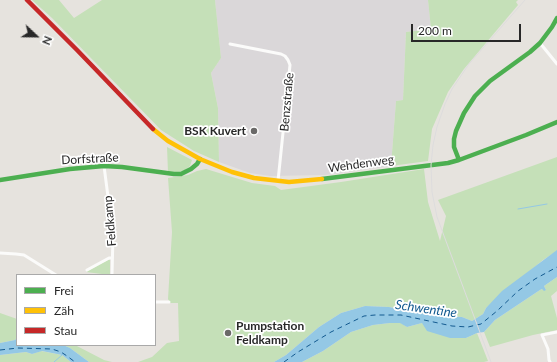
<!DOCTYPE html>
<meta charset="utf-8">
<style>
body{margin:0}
#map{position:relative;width:557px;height:362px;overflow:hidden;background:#e6e3de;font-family:Lato,sans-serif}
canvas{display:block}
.legend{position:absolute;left:16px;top:274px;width:140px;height:72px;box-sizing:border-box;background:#fff;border:1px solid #a9a9a9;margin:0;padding:5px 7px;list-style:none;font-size:12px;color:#282828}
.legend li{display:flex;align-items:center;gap:8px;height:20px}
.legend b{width:20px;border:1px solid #a9a9a9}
.north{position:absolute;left:16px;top:16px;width:40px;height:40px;-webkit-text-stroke:3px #fff;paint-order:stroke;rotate:112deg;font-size:11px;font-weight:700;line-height:16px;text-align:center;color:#282828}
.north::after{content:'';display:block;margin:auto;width:14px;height:18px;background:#282828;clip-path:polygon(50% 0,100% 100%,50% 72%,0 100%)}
.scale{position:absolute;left:411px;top:24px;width:110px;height:18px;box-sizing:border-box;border:2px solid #282828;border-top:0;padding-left:5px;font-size:12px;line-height:14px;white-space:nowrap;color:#282828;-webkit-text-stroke:3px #fff;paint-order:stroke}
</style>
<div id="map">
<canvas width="557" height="362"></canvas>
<ul class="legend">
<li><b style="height:5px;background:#4caf50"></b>Frei</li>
<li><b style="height:5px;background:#ffc107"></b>Zäh</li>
<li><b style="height:5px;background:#c62828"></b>Stau</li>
</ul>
<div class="north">N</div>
<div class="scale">200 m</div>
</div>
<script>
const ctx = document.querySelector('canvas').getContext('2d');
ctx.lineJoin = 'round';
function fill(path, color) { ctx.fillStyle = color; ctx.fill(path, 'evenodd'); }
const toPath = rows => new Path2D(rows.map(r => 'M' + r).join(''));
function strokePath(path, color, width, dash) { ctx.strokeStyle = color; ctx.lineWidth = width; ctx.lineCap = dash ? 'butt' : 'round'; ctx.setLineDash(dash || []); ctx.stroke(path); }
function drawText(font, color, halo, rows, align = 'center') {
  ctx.font = font + ' Lato,sans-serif'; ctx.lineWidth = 3.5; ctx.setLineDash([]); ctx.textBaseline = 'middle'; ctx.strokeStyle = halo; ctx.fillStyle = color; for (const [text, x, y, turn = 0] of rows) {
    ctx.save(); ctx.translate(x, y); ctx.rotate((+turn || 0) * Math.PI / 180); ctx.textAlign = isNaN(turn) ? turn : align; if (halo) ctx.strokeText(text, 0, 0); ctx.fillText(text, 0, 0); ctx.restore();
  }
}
fill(toPath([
 [215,0,428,0,431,29,406,32,403,100,396,101,391,166,325,175,270,176,250,173,219,162,218,108,211,73,221,58]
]), '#dad7d9');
fill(toPath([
 [32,0,59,0,74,18,102,0,215,0,221,58,211,73,218,108,219,162,194,151,161,130,52,18],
 [428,0,518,0,516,2,518,5,464,69,448,92,432,129,428,161,391,166,396,101,403,100,406,32,431,29],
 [167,147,192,160,190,166,185,170,180,172,168,172],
 [557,157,557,251,543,260,486,308,483,314,472,321,462,317,431,315,389,307,365,306,341,313,319,327,286,355,274,362,138,362,152,357,167,343,179,341,178,303,170,303,168,299,172,232,168,178,188,175,197,171,206,169,252,183,275,186,281,190,341,182,424,169,428,202,440,241,446,216,438,200],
 [108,260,110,260,110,275,86,272],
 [557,277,557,291,551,296,557,318,557,330,533,335,490,347,484,332,495,320,540,290,542,289,546,290,544,286],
 [0,313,17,319,17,338,15,340,0,343],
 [390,323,401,323,407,327,422,323,466,338,477,333,488,361,484,362,302,362,323,351,351,332,373,325],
 [63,345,75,345,104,360,112,362,89,362,70,348],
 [41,351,62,355,71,362,0,362,0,355,26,352,32,354]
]), '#c5e0b8');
fill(toPath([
 [557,250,557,277,544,286,546,290,544,291,542,289,540,290,495,320,484,332,477,333,466,338,450,338,427,331,422,323,407,327,400,323,390,323,373,325,351,332,323,351,302,362,274,362,286,355,319,327,341,313,365,306,389,307,431,315,462,317,472,321,483,314,486,308,502,291],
 [17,338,17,345,63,345,70,348,89,362,71,362,62,355,42,351,32,354,26,352,0,355,0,343,15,340]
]), '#94c8e5');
strokePath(toPath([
 [518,209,547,204],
 [54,362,62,355,61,354]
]), '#94c8e5', 1);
strokePath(toPath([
 [0,350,18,348,52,349,61,352,67,356,75,362],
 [284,362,298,352,331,332,364,316,375,315,401,315,452,326,468,327,481,324,497,311,518,291,535,279,557,267]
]), '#135a90', 1, [5, 4]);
strokePath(toPath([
 [540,43,557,64],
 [230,44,281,54,285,56,288,60,290,65,278,181],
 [104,166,113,235,112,275],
 [0,253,16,254,24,255,56,275],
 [87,270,109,258,112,258],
 [155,302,169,302],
 [550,362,549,360,548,349,542,335,557,332]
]), '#fbfbfa', 3);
strokePath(toPath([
 [459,160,454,147,454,139,456,131,464,113,475,96,490,81,530,52,540,43,552,27,557,18],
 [322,179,448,163,459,160,526,135,557,122],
 [0,180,70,169,104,166,122,167,174,174,181,174,191,169,197,164,200,159]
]), '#4caf50', 4.5);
strokePath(toPath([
 [153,129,168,141,200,159,232,172,254,178,289,182,322,179]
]), '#ffc107', 4.5);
strokePath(toPath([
 [27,0,77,50,153,129]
]), '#c62828', 4.5);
strokePath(toPath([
 [491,362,437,217,432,192,431,165,433,145,437,127,445,104,452,89,469,64,525,0]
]), '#dddcdd', 1);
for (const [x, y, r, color] of [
 [254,131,4,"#6a6968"],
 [228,333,4,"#6a6968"]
]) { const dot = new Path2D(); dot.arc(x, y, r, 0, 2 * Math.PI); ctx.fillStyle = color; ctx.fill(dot); strokePath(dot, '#fff', 1.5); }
drawText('12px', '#282828', '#fff', [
 ["Benzstraße",287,102,-85],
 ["Dorfstraße",90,159,-3],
 ["Wehdenweg",361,164,-8],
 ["Feldkamp",110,221,-95]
]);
drawText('bold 12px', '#282828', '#fff', [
 ["BSK Kuvert",246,131],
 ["Pumpstation",236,326,"left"],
 ["Feldkamp",236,340,"left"]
], 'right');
drawText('italic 13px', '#135a90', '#fff', [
 ["Schwentine",426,309,8]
]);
</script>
